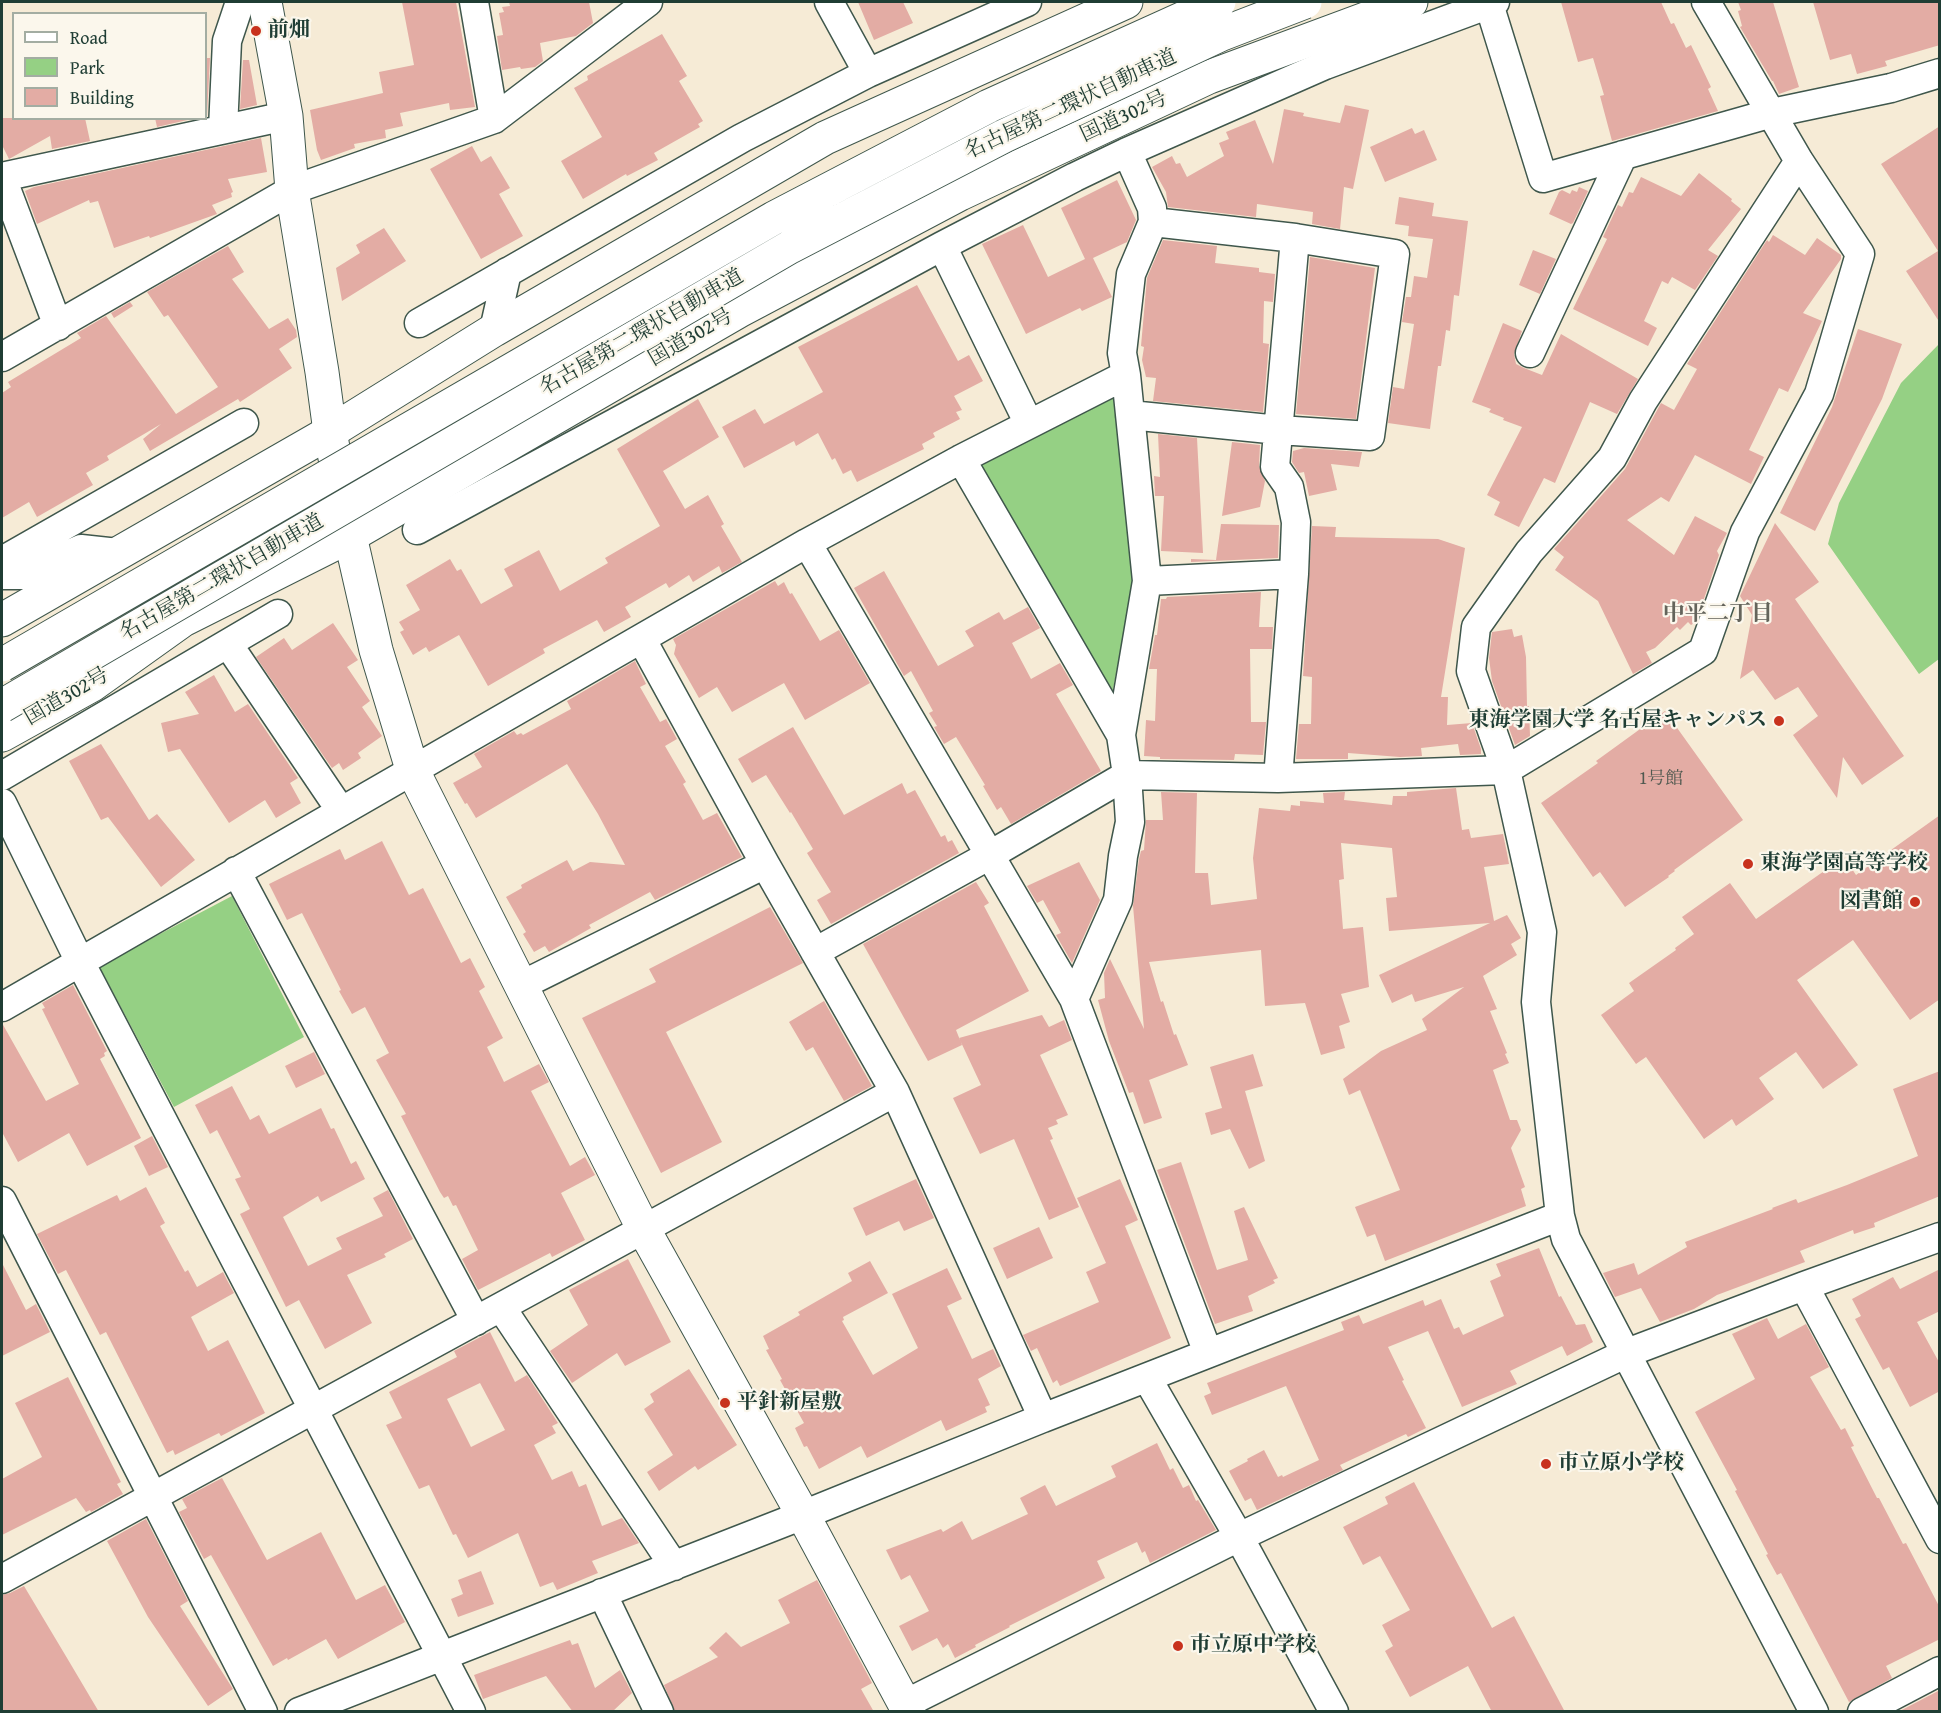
<!DOCTYPE html>
<meta charset="utf-8">
<style>
body{margin:0}
#map{position:relative;width:1941px;height:1713px;overflow:hidden;background:#f6ebd6;font-family:"Gentium Book Plus",serif}
canvas{display:block}
.frame{position:absolute;inset:0;border:3px solid #1f3d34;pointer-events:none}
.legend{position:absolute;left:12px;top:12px;width:195px;height:108px;box-sizing:border-box;background:#fbf7ec;border:2px solid #a3ada2;margin:0;padding:8px 10px;list-style:none;font-size:18px;color:#1f3d34}
.legend li{display:flex;align-items:center;gap:12px;height:30px}
.legend b{width:30px;border:2px solid #a3ada2}
</style>
<div id="map">
<canvas width="1941" height="1713"></canvas>
<div class="frame"></div>
<ul class="legend">
<li><b style="height:8px;background:#fff"></b>Road</li>
<li><b style="height:16px;background:#95d084"></b>Park</li>
<li><b style="height:16px;background:#e3aca4"></b>Building</li>
</ul>
</div>
<script>
const ctx = document.querySelector('canvas').getContext('2d');
ctx.lineJoin = 'round';
function fill(path, color) { ctx.fillStyle = color; ctx.fill(path, 'evenodd'); }
const toPath = rows => new Path2D(rows.map(r => 'M' + r).join(''));
function strokePath(path, color, width, dash) { ctx.strokeStyle = color; ctx.lineWidth = width; ctx.lineCap = dash ? 'butt' : 'round'; ctx.setLineDash(dash || []); ctx.stroke(path); }
function drawText(font, color, halo, rows, align = 'center') {
  ctx.font = font + ' "Gentium Book Plus","Noto Serif JP",serif'; ctx.lineWidth = 4.5; ctx.setLineDash([]); ctx.textBaseline = 'middle'; ctx.strokeStyle = halo; ctx.fillStyle = color; for (const [text, x, y, turn = 0] of rows) {
    ctx.save(); ctx.translate(x, y); ctx.rotate((+turn || 0) * Math.PI / 180); ctx.textAlign = isNaN(turn) ? turn : align; if (halo) ctx.strokeText(text, 0, 0); ctx.fillText(text, 0, 0); ctx.restore();
  }
}
fill(toPath([
 [1939,344,1939,659,1919,674,1828,544,1839,503,1901,383],
 [1117,392,1135,579,1112,694,979,465],
 [232,896,304,1037,174,1107,99,966]
]), '#95d084');
fill(toPath([
 [402,2,456,2,475,107,450,110,449,103,400,113,403,126,385,130,386,138,354,144,355,148,321,160,317,150,310,110,383,93,379,72,414,65],
 [509,2,589,2,593,23,576,36,540,43,543,61,535,67,521,69,520,67,502,70,497,36,503,35,499,13,504,12,502,7,510,6],
 [858,2,903,2,913,23,874,40],
 [1561,2,1661,2,1671,24,1674,23,1686,48,1691,45,1711,87,1708,89,1718,111,1612,141,1600,96,1604,95,1593,58,1578,62],
 [1738,2,1773,2,1799,87,1779,94,1773,81,1772,81,1740,27,1742,26,1738,11,1741,10],
 [1813,2,1940,2,1940,45,1885,61,1887,66,1857,74,1851,54,1830,60],
 [662,34,687,76,679,81,703,121,698,124,700,127,654,153,658,160,627,176,626,174,583,199,561,161,602,137,574,88,588,80,587,76],
 [206,58,210,58,207,116,206,116],
 [243,60,249,60,257,105,240,109],
 [1345,105,1369,110,1353,189,1344,187,1340,229,1312,224,1313,212,1257,204,1256,217,1168,207,1166,192,1152,167,1172,156,1176,164,1180,163,1187,177,1224,156,1219,143,1229,139,1226,132,1255,120,1273,164,1284,109,1304,113,1303,116,1340,123],
 [2,118,85,118,90,141,52,149,50,136,9,159,2,145],
 [155,118,196,118,157,127],
 [1940,126,1940,323,1906,271,1938,251,1881,164],
 [1412,128,1415,134,1424,130,1437,160,1385,182,1370,147],
 [261,138,267,172,228,179,233,192,231,193,232,197,212,205,217,214,150,238,149,236,114,248,98,201,90,203,89,200,37,224,25,191,34,187],
 [472,146,481,162,491,156,510,188,499,194,523,236,481,259,430,169],
 [1699,173,1732,199,1731,201,1741,209,1708,250,1718,256,1695,290,1672,277,1668,284,1662,281,1644,321,1657,328,1648,346,1573,309,1607,239,1603,237,1618,205,1622,207,1629,192,1633,193,1641,177,1681,196],
 [1117,180,1136,220,1127,242,1093,258,1112,297,1082,311,1080,308,1026,334,982,244,1023,225,1048,277,1085,259,1061,208],
 [1579,187,1588,191,1573,223,1571,224,1549,214,1559,192,1562,190,1570,194,1572,190,1577,192],
 [1399,197,1434,203,1432,216,1468,221,1459,296,1454,295,1450,331,1446,330,1441,366,1438,366,1430,429,1388,423,1393,387,1404,389,1414,324,1402,322,1406,297,1411,297,1414,276,1427,278,1433,239,1408,236,1409,226,1395,224],
 [384,228,406,261,342,301,336,268,360,253,356,245],
 [1773,235,1805,255,1817,238,1841,255,1841,259,1803,313,1822,321,1788,392,1779,388,1749,450,1764,457,1751,484,1695,455,1669,502,1661,497,1627,520,1674,555,1695,516,1727,533,1717,551,1719,555,1696,622,1691,625,1688,622,1680,630,1677,627,1655,648,1646,652,1652,663,1633,674,1598,601,1555,570,1564,557,1554,549,1625,469,1661,403,1674,410,1697,369,1687,364,1767,240,1769,242],
 [1163,240,1217,246,1215,263,1259,268,1259,272,1275,274,1273,302,1264,301,1263,343,1269,344,1263,412,1153,401,1156,378,1146,377,1142,360,1144,347,1141,346,1147,278],
 [228,246,244,272,232,279,269,329,288,318,296,330,297,337,279,349,292,368,240,402,238,399,150,451,143,439,161,424,107,456,109,460,86,473,93,485,37,517,29,502,2,518,2,393,11,387,8,382,81,338,77,333,106,316,176,414,218,387,168,315,164,317,147,292],
 [1533,250,1556,259,1540,294,1519,285],
 [1310,257,1375,268,1356,419,1296,414],
 [917,285,958,361,969,355,983,381,954,396,962,410,956,412,960,419,933,433,935,437,922,444,924,449,857,482,851,470,843,474,835,458,832,460,818,433,796,446,794,441,744,468,722,427,755,409,764,424,823,392,798,347],
 [130,302,133,306,114,318,111,313],
 [1503,323,1522,331,1514,354,1516,364,1524,368,1542,375,1561,334,1638,379,1617,414,1590,402,1555,483,1544,478,1519,527,1494,515,1500,502,1487,495,1522,427,1503,420,1504,418,1489,412,1491,409,1472,402],
 [1858,329,1902,344,1882,399,1815,531,1780,513,1832,407],
 [698,399,719,437,663,471,685,509,708,495,724,524,721,526,742,562,722,573,719,566,693,582,689,575,669,588,666,583,625,607,631,617,604,632,597,620,543,649,545,653,488,686,459,635,429,652,426,647,413,655,400,632,404,630,399,622,420,610,406,585,450,559,457,571,461,569,481,604,513,586,504,569,539,550,560,591,608,563,605,558,660,526,617,449],
 [1158,434,1197,438,1203,553,1161,551,1164,496,1155,496,1154,476,1160,477],
 [1232,442,1260,445,1259,466,1265,481,1260,507,1222,516],
 [1304,448,1362,452,1359,467,1331,464,1337,490,1309,496,1304,472,1299,473,1292,462,1293,451],
 [1775,523,1819,582,1795,599,1904,756,1862,785,1843,757,1837,798,1793,735,1818,716,1798,687,1775,700,1753,670,1740,679,1752,615,1740,596],
 [1221,524,1279,525,1278,558,1191,562,1191,559,1216,560],
 [1312,526,1336,527,1335,537,1438,539,1465,548,1441,697,1448,697,1447,725,1472,723,1481,749,1481,754,1460,755,1458,744,1421,748,1422,756,1400,757,1348,753,1348,759,1296,759,1299,724,1311,724,1312,677,1303,676],
 [884,571,938,666,974,646,965,631,999,612,1004,620,1028,607,1040,628,1012,643,1031,679,1060,663,1073,685,1056,694,1101,771,1011,824,1001,807,997,810,983,786,985,785,956,737,944,744,934,727,937,726,929,713,933,711,911,671,904,676,854,588],
 [775,581,778,586,784,582,790,594,792,593,820,641,839,630,870,683,805,720,784,683,732,712,717,687,699,698,674,654,676,645,673,639],
 [1261,592,1259,627,1273,627,1272,649,1250,649,1251,722,1266,722,1263,755,1235,754,1234,760,1160,759,1160,757,1144,756,1146,720,1155,721,1157,669,1149,669,1155,635,1157,635,1161,599,1166,599,1167,597],
 [333,623,358,660,347,667,370,701,362,707,382,736,358,753,361,758,343,770,339,763,332,768,327,761,256,657,284,638,292,650],
 [1512,629,1514,637,1522,635,1526,657,1527,706,1529,706,1530,736,1515,745,1492,681,1489,658,1492,632],
 [635,661,646,684,640,687,660,722,666,719,677,739,665,746,686,782,683,784,703,820,717,813,742,857,655,900,650,892,589,925,591,928,549,952,545,946,534,952,523,934,526,932,506,897,522,888,521,885,567,860,573,871,590,862,625,865,598,814,567,764,476,818,467,803,465,804,453,783,482,767,474,754,514,731,517,735,521,733,523,735,571,709,567,701],
 [214,675,235,712,248,704,298,778,290,783,301,803,276,818,265,800,229,823,180,749,168,752,161,723,199,714,185,692],
 [1665,711,1743,820,1674,870,1675,871,1668,876,1669,877,1625,907,1600,872,1593,877,1541,803,1598,763,1596,761],
 [793,727,844,815,902,783,907,794,915,790,941,837,945,835,948,842,952,840,959,853,831,924,817,900,831,892,807,853,813,849,791,812,790,813,766,775,752,783,738,759],
 [101,744,149,820,157,814,195,860,161,887,108,817,101,820,69,761],
 [1456,788,1462,830,1469,829,1471,838,1503,834,1507,853,1509,864,1484,867,1494,921,1507,915,1521,938,1511,944,1517,955,1483,976,1497,1009,1490,1011,1507,1053,1505,1054,1509,1063,1493,1070,1510,1120,1517,1120,1521,1130,1511,1148,1525,1187,1521,1189,1526,1206,1385,1261,1375,1234,1367,1237,1355,1207,1400,1190,1360,1090,1349,1095,1343,1079,1381,1051,1427,1030,1422,1019,1464,987,1415,1002,1412,994,1392,1003,1379,975,1490,923,1389,931,1386,898,1397,897,1392,848,1341,843,1344,879,1339,880,1343,929,1363,927,1369,987,1341,994,1350,1022,1339,1026,1345,1048,1321,1055,1305,1003,1265,1006,1261,950,1149,962,1161,1002,1163,1001,1174,1035,1176,1034,1188,1065,1149,1080,1162,1118,1144,1124,1133,1092,1129,1093,1109,1041,1098,1000,1105,998,1104,973,1110,959,1144,1029,1133,906,1139,859,1141,851,1144,850,1146,820,1163,820,1161,792,1197,793,1195,873,1208,873,1211,905,1257,899,1253,858,1259,808,1290,811,1291,805,1300,806,1300,801,1324,803,1323,793,1345,792,1344,800,1392,805,1393,796,1407,796,1407,792],
 [1940,815,1940,999,1910,1020,1853,940,1797,980,1858,1065,1823,1089,1796,1052,1759,1078,1774,1099,1736,1126,1732,1119,1704,1139,1646,1057,1636,1064,1601,1015,1634,991,1629,983,1676,950,1675,948,1694,934,1682,917,1730,883,1756,919,1844,857,1856,875],
 [382,841,409,895,423,888,461,963,470,958,485,987,479,991,503,1038,487,1047,504,1082,539,1064,549,1082,531,1091,570,1166,585,1157,595,1175,561,1193,585,1240,552,1257,550,1253,478,1290,462,1259,478,1250,456,1205,453,1206,448,1196,444,1198,440,1192,401,1116,406,1114,376,1060,389,1053,365,1007,352,1014,339,991,341,990,302,913,287,920,269,884,340,849,345,860],
 [1079,862,1100,900,1072,963,1056,935,1061,933,1043,900,1037,903,1027,886],
 [976,882,989,903,984,906,1029,991,956,1030,962,1045,928,1061,863,944],
 [770,907,803,963,666,1032,722,1142,661,1173,582,1018,656,982,649,969],
 [73,985,107,1051,104,1053,105,1056,100,1059,141,1138,87,1166,69,1133,18,1162,2,1132,2,1023,46,1101,79,1084,42,1009,45,1008,42,1003],
 [824,1001,872,1086,844,1101,813,1047,806,1051,789,1022],
 [1042,1015,1049,1027,1064,1020,1072,1040,1040,1055,1068,1115,1056,1120,1058,1124,1048,1128,1053,1139,1050,1140,1079,1207,1049,1220,1014,1139,980,1154,953,1098,981,1085,959,1038],
 [314,1052,325,1074,296,1088,285,1066],
 [1253,1054,1263,1086,1245,1091,1265,1161,1249,1169,1230,1129,1211,1135,1205,1113,1222,1108,1210,1067],
 [1940,1071,1940,1196,1874,1223,1875,1227,1854,1234,1853,1230,1800,1251,1805,1262,1717,1295,1694,1309,1660,1322,1641,1288,1615,1297,1603,1273,1634,1263,1638,1275,1687,1247,1685,1242,1773,1209,1772,1208,1796,1199,1798,1203,1847,1185,1918,1156,1893,1089],
 [232,1086,250,1120,259,1115,269,1134,321,1108,331,1129,334,1128,351,1164,356,1161,365,1179,321,1202,318,1196,283,1217,308,1266,342,1249,336,1238,383,1216,373,1198,388,1190,413,1239,384,1254,386,1257,347,1275,372,1323,325,1349,299,1300,286,1307,240,1214,250,1209,235,1179,241,1177,217,1130,210,1134,195,1105],
 [152,1136,168,1167,149,1176,134,1146],
 [1181,1162,1217,1270,1248,1260,1234,1211,1244,1207,1278,1278,1273,1280,1275,1283,1248,1296,1253,1311,1215,1324,1157,1170],
 [916,1179,934,1218,904,1231,899,1221,866,1236,853,1208],
 [1120,1179,1138,1220,1125,1226,1171,1338,1060,1386,1057,1380,1053,1383,1037,1348,1031,1351,1023,1335,1099,1302,1086,1272,1106,1263,1077,1198],
 [146,1187,165,1223,160,1226,185,1272,188,1270,197,1287,223,1272,227,1280,234,1293,191,1317,208,1351,228,1340,265,1413,221,1436,219,1433,175,1455,173,1450,167,1453,106,1332,100,1335,66,1270,58,1274,37,1234,117,1195,120,1201],
 [1039,1227,1053,1258,1007,1279,993,1248],
 [1539,1248,1559,1297,1561,1296,1576,1325,1585,1324,1593,1342,1567,1356,1562,1346,1510,1371,1517,1384,1462,1407,1428,1331,1388,1347,1404,1380,1402,1381,1426,1428,1408,1437,1406,1434,1340,1465,1343,1470,1257,1510,1251,1498,1245,1501,1229,1471,1248,1461,1247,1459,1264,1450,1278,1477,1282,1475,1283,1477,1319,1460,1286,1386,1212,1415,1204,1396,1211,1393,1207,1383,1344,1330,1341,1322,1359,1315,1363,1324,1423,1300,1425,1306,1441,1299,1454,1329,1459,1327,1463,1335,1504,1316,1490,1281,1501,1276,1496,1264],
 [628,1259,671,1342,625,1366,617,1353,572,1383,550,1351,588,1325,569,1290],
 [870,1261,888,1293,843,1317,844,1320,842,1321,873,1375,918,1348,892,1294,947,1268,962,1299,947,1306,972,1359,993,1349,1001,1366,978,1379,990,1405,985,1407,987,1412,946,1431,941,1420,867,1458,861,1446,819,1469,807,1446,804,1447,795,1428,804,1423,780,1380,782,1379,766,1350,769,1349,763,1336,800,1315,798,1312,852,1281,848,1273],
 [2,1263,26,1310,36,1304,50,1332,2,1356],
 [1940,1269,1940,1311,1917,1322,1940,1364,1940,1391,1910,1407,1889,1367,1883,1370,1855,1319,1861,1316,1852,1299,1893,1277,1900,1289],
 [1767,1318,1778,1339,1806,1324,1829,1367,1810,1377,1841,1430,1845,1428,1854,1446,1851,1447,1877,1498,1879,1498,1903,1544,1906,1543,1940,1608,1940,1639,1886,1666,1892,1678,1849,1702,1781,1573,1777,1575,1766,1555,1768,1554,1735,1491,1737,1490,1695,1412,1755,1379,1732,1334],
 [490,1332,515,1382,527,1375,558,1423,552,1426,556,1433,534,1445,552,1480,572,1471,579,1487,586,1484,602,1526,622,1518,639,1543,592,1561,598,1573,557,1590,553,1582,540,1587,518,1533,468,1558,456,1534,453,1535,429,1485,419,1489,386,1425,402,1418,389,1392,457,1357,454,1351],
 [480,1383,505,1430,471,1447,447,1399],
 [689,1369,737,1445,698,1470,695,1466,659,1491,647,1472,673,1455,644,1409,654,1402,650,1394],
 [68,1377,121,1482,117,1484,123,1494,91,1512,90,1510,86,1512,76,1498,2,1535,2,1479,42,1457,15,1403],
 [1157,1443,1170,1470,1173,1468,1183,1488,1189,1485,1196,1501,1198,1500,1216,1530,1150,1563,1145,1551,1142,1553,1137,1542,1097,1561,1105,1578,1009,1626,1010,1627,975,1645,976,1647,955,1658,948,1644,943,1648,937,1638,912,1651,899,1626,929,1611,910,1575,901,1580,886,1550,941,1529,943,1532,962,1521,972,1540,1028,1514,1020,1498,1045,1485,1056,1506,1116,1477,1111,1466],
 [222,1478,267,1560,321,1532,356,1600,385,1585,405,1622,338,1659,326,1639,288,1660,287,1658,273,1666,211,1555,204,1559,179,1512,187,1508,182,1499],
 [1414,1482,1492,1628,1514,1616,1565,1712,1492,1712,1468,1666,1410,1697,1385,1651,1393,1646,1382,1625,1410,1610,1380,1556,1363,1565,1343,1527,1388,1504,1385,1497],
 [146,1519,188,1601,180,1606,233,1689,208,1706,148,1617,107,1541],
 [481,1571,494,1604,458,1617,451,1599,463,1594,458,1580],
 [817,1580,872,1683,861,1689,874,1712,675,1712,664,1685,718,1657,709,1648,726,1632,741,1647,790,1623,778,1600],
 [24,1586,70,1663,99,1712,2,1712,2,1595,10,1593],
 [570,1640,572,1645,578,1643,595,1688,620,1670,632,1693,612,1712,573,1712,546,1676,483,1699,474,1675],
 [1940,1690,1940,1712,1898,1712]
]), '#e3aca4');
const minor = toPath([
 [474,2,494,119],
 [829,2,868,73],
 [1706,2,1799,161,1860,254,1819,394,1745,532,1703,651,1506,770,1542,932,1536,1002,1560,1216,1566,1239,1814,1712],
 [1489,4,1543,178,1772,113,1891,88,1940,73],
 [223,129,227,41,240,2],
 [1127,152,1152,208,1153,222,1295,238,1275,467,1289,487,1296,522,1294,574,1278,778],
 [2,177,286,116],
 [2,178,58,326],
 [942,246,1029,424],
 [419,323,742,138,868,73,1027,2],
 [494,330,507,272],
 [1530,353,1623,155],
 [2,357,292,190,494,119,648,2],
 [1126,375,1122,353,1131,274,1153,222],
 [1130,415,1279,430,1370,436,1395,254,1295,238],
 [961,459,1121,735],
 [417,530,942,246,1075,177,1127,152,1325,65,1495,2],
 [807,543,1074,999,1208,1353],
 [2,561,244,423],
 [2,575,24,575,81,549,118,553],
 [1147,581,1294,574],
 [228,644,341,811],
 [2,776,278,614],
 [2,803,80,962,471,1712],
 [236,871,476,1321],
 [815,952,990,855,1127,775,1130,822,1123,856,1118,900,1074,999],
 [522,985,765,864],
 [2,1007,807,543,961,459,1126,375,1147,581,1121,735,1127,775,1278,778,1506,770,1471,671,1476,627,1529,552,1612,458,1643,401,1799,161],
 [2,1201,263,1712],
 [1804,1286,1940,1539],
 [501,1307,674,1566],
 [1147,1378,1239,1537,1334,1712],
 [1043,1418,1560,1216],
 [2,1579,895,1092],
 [602,1593,659,1712],
 [905,1704,1239,1537,1627,1353,1804,1286,1940,1237],
 [299,1712,803,1515,1043,1418,895,1092,765,864,642,640],
 [1862,1712,1940,1671]
]);
const tertiary = toPath([
 [265,2,286,116,292,190,322,372,330,432,350,536,376,650,412,769,644,1230,803,1515,909,1712]
]);
const trunk = toPath([
 [2,620,330,432,494,330,825,138,1126,2],
 [2,735,92,685,183,620,350,536,739,311,960,194,1209,77,1411,2]
]);
strokePath(minor, '#3f574c', 31);
strokePath(tertiary, '#3f574c', 35);
strokePath(trunk, '#3f574c', 35);
strokePath(minor, '#fff', 28);
strokePath(tertiary, '#fff', 33);
strokePath(trunk, '#fff', 33);
const motorwayBridge = toPath([
 [2,665,774,218,989,106,1219,2],
 [2,706,790,247,1004,136,1222,34,1305,2]
]);
strokePath(motorwayBridge, '#3f574c', 35, []);
strokePath(motorwayBridge, '#fff', 33);
for (const [x, y, r, color] of [
 [256,31,6,"#c8321e"],
 [1779,721,6,"#c8321e"],
 [1748,864,6,"#c8321e"],
 [1915,902,6,"#c8321e"],
 [725,1403,6,"#c8321e"],
 [1546,1464,6,"#c8321e"],
 [1178,1646,6,"#c8321e"]
]) { const dot = new Path2D(); dot.arc(x, y, r, 0, 2 * Math.PI); ctx.fillStyle = color; ctx.fill(dot); strokePath(dot, '#fbf7ec', 2); }
drawText('18px', '#505950', null, [
 ["1号館",1661,779]
]);
drawText('bold 21px', '#1f3d34', '#fbf7ec', [
 ["前畑",268,31],
 ["東海学園大学 名古屋キャンパス",1767,721,"right"],
 ["東海学園高等学校",1760,864],
 ["図書館",1903,902,"right"],
 ["平針新屋敷",737,1403],
 ["市立原小学校",1558,1464],
 ["市立原中学校",1190,1646]
], 'left');
drawText('21px', '#1f3d34', '#fbf7ec', [
 ["名古屋第二環状自動車道",1071,105,-25],
 ["国道302号",1124,117,-25],
 ["名古屋第二環状自動車道",642,333,-30],
 ["国道302号",691,338,-30],
 ["名古屋第二環状自動車道",222,578,-30],
 ["国道302号",67,697,-30]
]);
drawText('bold 22px', '#64645b', '#fbf7ec', [
 ["中平二丁目",1718,614]
]);
</script>
